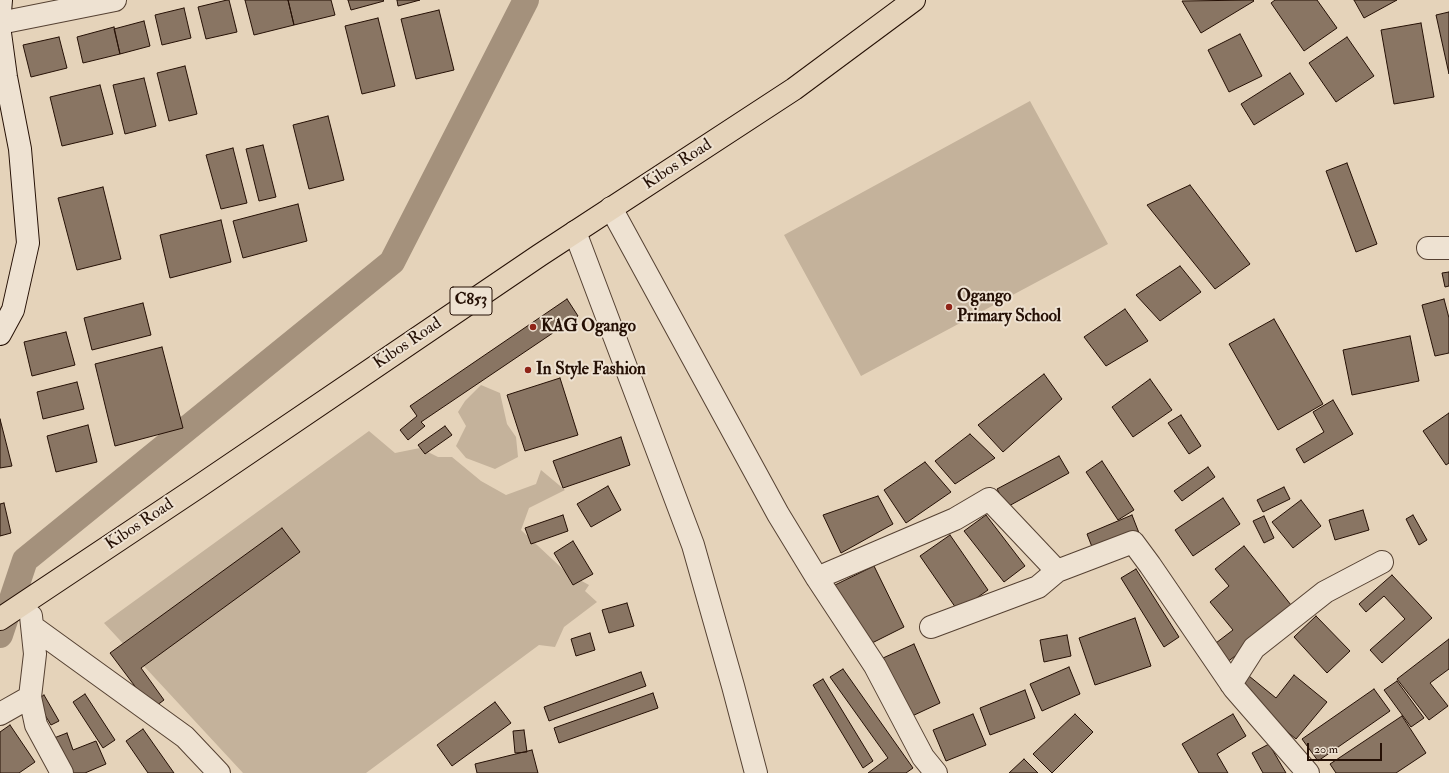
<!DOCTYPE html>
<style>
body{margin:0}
#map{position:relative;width:1449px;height:773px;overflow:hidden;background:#e5d3ba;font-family:"IM FELL Double Pica",serif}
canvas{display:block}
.scale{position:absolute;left:1307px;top:743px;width:75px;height:18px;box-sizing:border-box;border:2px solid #251005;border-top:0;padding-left:5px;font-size:12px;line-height:14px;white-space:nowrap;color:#251005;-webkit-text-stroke:3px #eee2d2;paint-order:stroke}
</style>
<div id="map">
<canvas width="1449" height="773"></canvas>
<div class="scale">20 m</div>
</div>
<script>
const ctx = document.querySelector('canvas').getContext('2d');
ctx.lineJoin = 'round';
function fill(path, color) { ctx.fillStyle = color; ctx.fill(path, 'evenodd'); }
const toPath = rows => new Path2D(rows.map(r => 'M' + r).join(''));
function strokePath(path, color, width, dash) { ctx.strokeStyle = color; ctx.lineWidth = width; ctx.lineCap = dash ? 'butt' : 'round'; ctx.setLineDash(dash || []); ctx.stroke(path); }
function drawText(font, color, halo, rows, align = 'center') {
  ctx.font = font + ' "IM FELL Double Pica",serif'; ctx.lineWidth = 4; ctx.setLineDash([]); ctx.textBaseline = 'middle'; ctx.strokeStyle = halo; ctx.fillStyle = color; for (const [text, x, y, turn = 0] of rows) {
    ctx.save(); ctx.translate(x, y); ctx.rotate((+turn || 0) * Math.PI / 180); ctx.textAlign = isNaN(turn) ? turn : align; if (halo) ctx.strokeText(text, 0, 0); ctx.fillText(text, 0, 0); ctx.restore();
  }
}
fill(toPath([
 [1030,101,1108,244,861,376,784,235],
 [481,385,500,393,507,424,516,437,518,457,495,469,466,458,456,446,466,426,458,412,465,401],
 [369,431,395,453,420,448,438,457,452,457,481,481,506,495,536,484,541,470,565,490,529,508,521,530,567,573,589,585,585,591,597,602,564,627,555,647,539,645,366,773,243,773,104,623]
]), '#c4b29b');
strokePath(toPath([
 [0,635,25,560,392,262,526,0]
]), '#a4917c', 26);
const building = toPath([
 [227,0,229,0,237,32,206,39,198,7,227,0],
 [245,0,288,0,294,25,254,35,245,0],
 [288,0,331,0,335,15,294,25,288,0],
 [348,0,383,0,384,1,351,10,348,0],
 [397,0,420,0,398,6,397,0],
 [1253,0,1254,1,1201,33,1182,1,1253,0],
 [1275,0,1317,0,1337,28,1304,51,1271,3,1275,0],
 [1354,0,1397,0,1364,18,1354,0],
 [184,8,191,38,162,45,155,15,184,8],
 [439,10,454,70,416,79,401,19,439,10],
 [1449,12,1449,74,1436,15,1449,12],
 [378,18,395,86,362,94,345,26,378,18],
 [144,21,150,46,120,54,114,29,144,21],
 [1421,23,1434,97,1394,104,1381,30,1421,23],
 [114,27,120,54,83,63,77,37,114,27],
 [1240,34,1262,76,1229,92,1208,50,1240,34],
 [59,37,67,68,31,77,23,45,59,37],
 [1347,37,1374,76,1336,102,1309,63,1347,37],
 [185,66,197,114,169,121,157,73,185,66],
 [1290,73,1304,94,1254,125,1241,104,1290,73],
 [144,78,156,126,125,134,113,85,144,78],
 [100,85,113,134,62,146,50,97,100,85],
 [328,116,344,180,309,189,293,125,328,116],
 [263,145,276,197,259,201,246,149,263,145],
 [233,148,247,203,221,209,206,155,233,148],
 [1347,163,1377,244,1356,252,1326,171,1347,163],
 [1190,185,1250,264,1215,289,1147,205,1190,185],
 [103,187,121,259,77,270,58,198,103,187],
 [298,204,307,241,243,258,233,221,298,204],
 [221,220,231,262,170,278,160,235,221,220],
 [1180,266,1201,292,1160,321,1136,295,1180,266],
 [1449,272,1449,286,1445,287,1442,273,1449,272],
 [567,299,578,316,421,422,425,426,408,440,400,430,417,416,410,406,567,299],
 [1444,299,1449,318,1449,353,1435,356,1422,305,1444,299],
 [143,303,151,335,92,350,84,318,143,303],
 [1125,309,1148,341,1106,366,1084,337,1125,309],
 [1274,319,1323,404,1278,430,1229,344,1274,319],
 [66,332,75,365,32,376,24,342,66,332],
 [1410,336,1419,381,1352,395,1343,350,1410,336],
 [162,347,183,428,115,446,95,364,162,347],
 [1044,374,1062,399,1003,452,978,425,1044,374],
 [560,378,578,435,525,451,507,395,560,378],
 [1150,379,1172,410,1133,437,1112,407,1150,379],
 [77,382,84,409,43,419,37,392,77,382],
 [1333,400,1353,434,1304,463,1296,449,1324,432,1313,412,1333,400],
 [1449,413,1449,463,1446,465,1423,431,1449,413],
 [1181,415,1201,446,1189,454,1168,423,1181,415],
 [0,419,12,466,0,468,0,419],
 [88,425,97,462,56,472,47,436,88,425],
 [445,426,452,435,425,454,418,445,445,426],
 [970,434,995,458,955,484,935,461,970,434],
 [621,437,630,465,563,488,553,461,621,437],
 [1059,456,1069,473,1007,507,997,489,1059,456],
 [1102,461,1134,510,1118,520,1086,472,1102,461],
 [925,462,951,492,906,523,884,490,925,462],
 [1208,467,1215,477,1182,501,1174,491,1208,467],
 [608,486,621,510,591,527,577,504,608,486],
 [1284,487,1290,499,1263,512,1257,500,1284,487],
 [878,496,893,524,841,553,823,515,878,496],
 [1223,498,1240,524,1193,556,1175,530,1223,498],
 [1301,500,1321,526,1293,548,1272,522,1301,500],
 [4,503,11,533,0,536,0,504,4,503],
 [1363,510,1369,530,1335,540,1329,520,1363,510],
 [563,515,568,531,531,544,525,528,563,515],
 [986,515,1025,566,1004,582,964,531,986,515],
 [1132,515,1139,533,1094,552,1087,534,1132,515],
 [1413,515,1427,540,1419,545,1406,519,1413,515],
 [1264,516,1274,538,1264,543,1253,521,1264,516],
 [282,528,300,552,141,668,164,700,152,709,110,653,282,528],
 [950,535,988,590,958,611,920,556,950,535],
 [573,541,593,574,573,585,554,553,573,541],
 [1244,546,1295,610,1226,663,1212,646,1233,630,1210,602,1229,586,1215,569,1244,546],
 [874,566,904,627,866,646,835,585,874,566],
 [1136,569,1179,637,1164,647,1121,578,1136,569],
 [1392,575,1432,618,1382,663,1370,650,1405,619,1384,596,1366,612,1359,604,1392,575],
 [627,603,634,626,609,633,602,610,627,603],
 [1316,616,1350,651,1327,673,1294,637,1316,616],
 [1135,618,1151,666,1095,685,1079,638,1135,618],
 [590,633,595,650,576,656,571,639,590,633],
 [1067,635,1071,656,1044,662,1040,640,1067,635],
 [1449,639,1449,669,1430,683,1448,706,1429,720,1397,679,1449,639],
 [914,644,940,703,910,717,883,658,914,644],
 [1069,667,1080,694,1042,711,1030,684,1069,667],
 [843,669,913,768,906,773,868,773,888,758,830,677,843,669],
 [641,672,646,686,549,721,544,707,641,672],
 [1294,675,1327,702,1296,739,1237,691,1249,676,1276,698,1294,675],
 [823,679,873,761,863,768,813,685,823,679],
 [1397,681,1424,718,1411,727,1384,690,1397,681],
 [1374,689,1390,711,1318,761,1302,739,1374,689],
 [1025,690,1035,718,990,735,980,708,1025,690],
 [653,693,658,708,559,743,554,728,653,693],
 [85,694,115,740,103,748,73,702,85,694],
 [44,695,59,721,51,725,36,700,44,695],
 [495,702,511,723,452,766,437,745,495,702],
 [973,714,986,745,946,761,933,730,973,714],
 [1075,714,1093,732,1052,773,1033,754,1075,714],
 [1233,714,1246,736,1217,754,1228,773,1199,773,1182,744,1233,714],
 [1402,716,1426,753,1396,773,1336,773,1330,764,1402,716],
 [10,725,35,762,19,773,0,773,0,732,10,725],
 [143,729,174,773,148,773,126,741,143,729],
 [524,730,527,752,515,753,513,731,524,730],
 [67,733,73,750,96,741,106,764,85,773,69,773,54,738,67,733],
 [1269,744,1286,773,1263,773,1252,753,1269,744],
 [532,750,538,773,477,773,475,764,532,750],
 [1024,759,1038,773,1009,773,1024,759]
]);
fill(building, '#897563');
strokePath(building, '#251005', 1);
const street = toPath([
 [0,23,115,0],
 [611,208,778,514,817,578,875,666,923,757,936,773],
 [575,232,693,545,733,686,756,773],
 [1428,248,1449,248],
 [817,578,955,519,989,499,1057,571],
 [31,616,35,654,30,697,36,725,62,773],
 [33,627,185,737,219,773],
 [931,627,1038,587,1057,571,1133,542,1150,565,1234,688,1308,773],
 [1231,684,1254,648,1325,592,1382,562],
 [0,714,30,697]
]);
const secondary = toPath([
 [0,12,1,0],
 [0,33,6,77,20,149,28,243,13,310,0,334]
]);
const primary = toPath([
 [0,619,198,487,540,255,794,89,914,0]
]);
strokePath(street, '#554132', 24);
strokePath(secondary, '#251005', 24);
strokePath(primary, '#251005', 24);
strokePath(street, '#eee2d2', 22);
strokePath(secondary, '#eee2d2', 22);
strokePath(primary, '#e5d3ba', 22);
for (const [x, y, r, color] of [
 [949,307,4,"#8f2418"],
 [533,327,4,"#8f2418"],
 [528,370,4,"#8f2418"]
]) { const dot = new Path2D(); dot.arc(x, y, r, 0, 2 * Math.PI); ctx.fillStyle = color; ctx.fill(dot); strokePath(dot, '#eee2d2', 1.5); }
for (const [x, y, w] of [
 [471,301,42]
]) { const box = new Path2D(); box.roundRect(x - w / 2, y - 14, w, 28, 3); ctx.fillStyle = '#eee2d2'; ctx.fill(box); strokePath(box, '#251005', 1); }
drawText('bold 16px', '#251005', null, [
 ["C853",471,301]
]);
drawText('17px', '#251005', '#eee2d2', [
 ["Kibos Road",678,165,-33],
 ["Kibos Road",408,344,-34],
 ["Kibos Road",140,525,-34]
]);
drawText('bold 17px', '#251005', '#eee2d2', [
 ["Ogango",957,297],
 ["Primary School",957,317],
 ["KAG Ogango",541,327],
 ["In Style Fashion",536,370]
], 'left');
</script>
